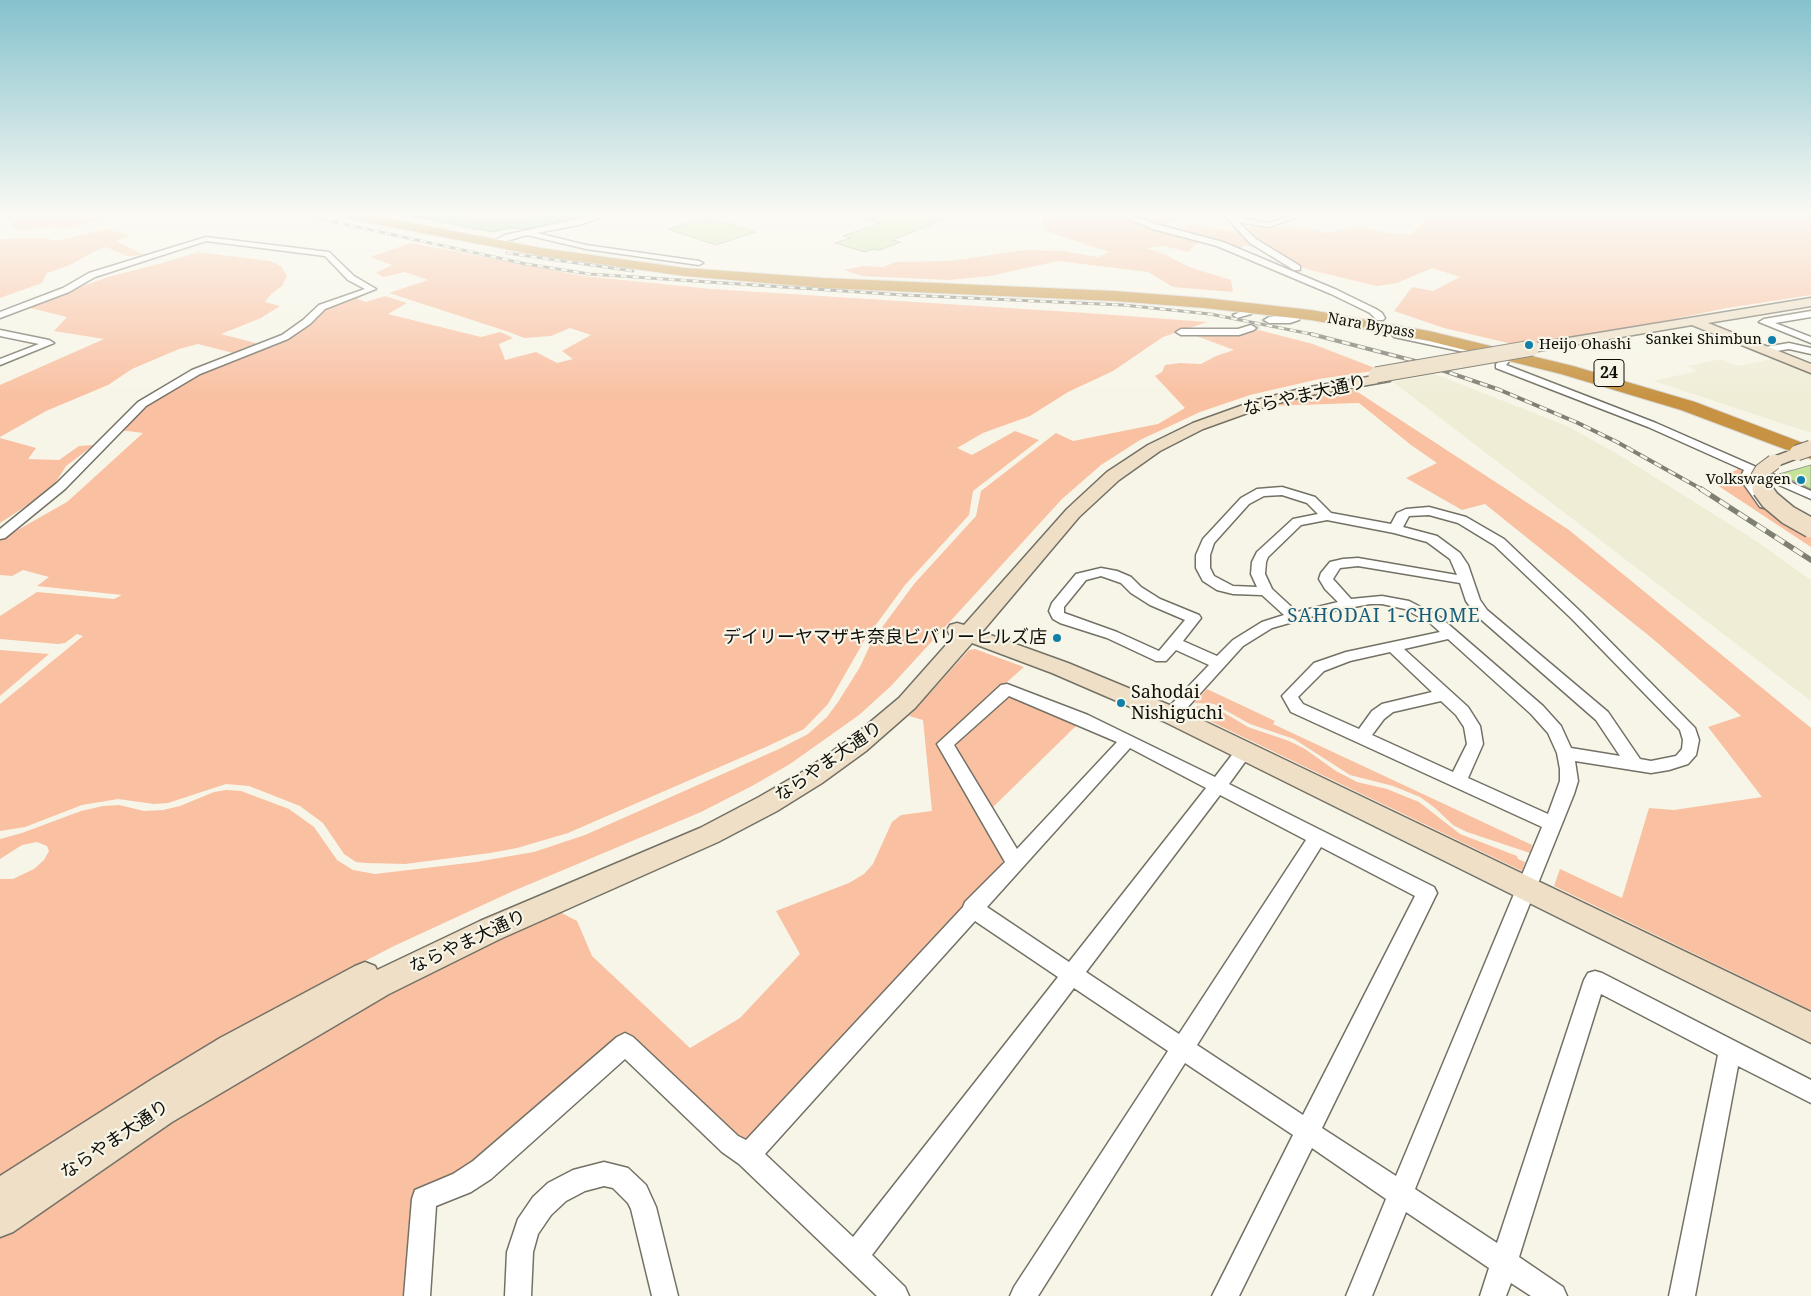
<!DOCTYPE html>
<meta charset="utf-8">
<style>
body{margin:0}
canvas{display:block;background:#f7f5e7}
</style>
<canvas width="1811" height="1296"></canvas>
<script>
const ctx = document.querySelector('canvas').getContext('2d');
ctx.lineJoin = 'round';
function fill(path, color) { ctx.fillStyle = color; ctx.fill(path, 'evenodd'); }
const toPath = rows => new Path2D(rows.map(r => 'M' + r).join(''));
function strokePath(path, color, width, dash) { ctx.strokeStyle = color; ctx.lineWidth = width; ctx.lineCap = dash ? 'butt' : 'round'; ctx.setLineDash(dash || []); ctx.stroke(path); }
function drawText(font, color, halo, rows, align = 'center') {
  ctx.font = font + ' "Noto Serif","Noto Sans JP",serif'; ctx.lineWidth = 4.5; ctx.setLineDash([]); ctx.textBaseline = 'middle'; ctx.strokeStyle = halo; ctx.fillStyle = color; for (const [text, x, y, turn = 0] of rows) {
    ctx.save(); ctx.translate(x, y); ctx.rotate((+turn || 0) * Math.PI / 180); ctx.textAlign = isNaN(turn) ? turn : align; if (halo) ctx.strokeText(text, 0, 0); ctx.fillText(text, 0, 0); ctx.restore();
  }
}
fill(toPath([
 [1721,359,1737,366,1773,359,1811,373,1811,433,1654,381,1697,371,1687,366],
 [1435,374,1567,426,1621,456,1755,540,1811,580,1811,701,1393,382]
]), '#f0edd7');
fill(toPath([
 [4,215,125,215,63,229,55,226,21,231,15,228],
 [455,215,546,215,525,220,492,223,471,220],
 [1042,215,1121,215,1199,241,1188,252,1164,246,1146,248,1164,254,1189,267,1231,280,1233,292,1173,287,1148,272,1058,261,990,276,949,280,862,276,844,270,863,266,883,267,896,262,950,261,1024,250,1062,251,1098,257,1109,252,1043,230],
 [1126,215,1161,215,1182,219,1161,227],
 [1411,215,1811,215,1811,295,1727,308,1581,338,1521,346,1444,328,1394,311,1412,287,1433,291,1460,277,1432,268,1397,283,1377,286,1306,269,1246,245,1240,248,1180,231,1192,224,1228,231,1259,226,1308,228,1327,233,1358,226,1393,234,1411,234,1426,221],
 [106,229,131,235,116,241,144,255,127,256,106,247,99,249,70,265,47,273,42,283,0,298,0,239,45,238,56,241],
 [411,243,583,276,712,289,1087,313,1207,322,1163,337,1113,371,1068,392,1030,416,983,433,957,448,972,455,1015,431,1039,440,973,491,969,515,905,585,864,641,828,704,804,729,768,746,568,833,517,848,490,853,405,864,366,863,356,862,344,854,323,823,300,806,249,786,226,784,168,803,154,804,118,799,82,805,25,827,0,831,0,704,83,636,77,634,65,643,58,644,0,639,0,616,37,592,114,599,122,595,37,586,49,577,23,570,12,576,0,575,0,540,67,502,143,433,120,430,148,401,201,371,299,332,308,326,312,317,326,306,371,291,372,291,357,299,366,302,385,296,407,303,388,314,481,337,500,332,505,334,513,338,499,344,505,360,536,352,557,363,573,359,562,351,591,335,570,328,551,336,524,338,509,332,389,293,428,280,405,272,383,277,376,273,392,265,370,257],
 [198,252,270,261,281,266,287,276,282,286,271,294,265,302,280,306,261,318,221,334,263,345,237,354,198,344,179,349,132,369,108,385,46,411,0,437,0,385,104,339,54,331,67,317,26,307,108,277,162,263],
 [1255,329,1313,344,1380,370,1319,379,1250,395,1200,412,1140,440,1101,465,1062,499,891,686,859,715,790,764,752,786,701,812,511,892,394,946,286,1002,171,1069,0,1180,0,879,13,879,34,869,44,860,49,851,47,846,37,842,22,845,0,859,0,839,22,833,81,811,103,806,119,805,144,811,163,810,180,806,214,792,226,790,241,791,289,809,314,827,337,860,353,870,375,874,476,862,534,852,585,835,779,749,808,734,827,717,838,702,860,667,872,641,914,584,976,516,981,491,1056,433,1073,441,1158,424,1185,408,1155,376,1162,372,1165,365,1180,363,1201,364,1216,356,1234,350,1191,334,1244,333],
 [1350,387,1569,530,1811,728,1811,1010,1554,886,1560,869,1622,898,1649,808,1674,810,1762,797,1708,727,1741,716,1653,639,1485,504,1462,510,1406,478,1437,463,1411,445,1359,403,1267,406],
 [0,438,36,448,28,459,59,460,79,446,94,445,66,466,56,482,46,493,0,523],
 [1743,467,1811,535,1811,547,1711,481],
 [975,649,1024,667,938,743,1003,856,1002,866,751,1138,735,1140,625,1034,497,1149,416,1195,408,1296,0,1296,0,1236,163,1124,376,999,498,939,560,912,577,921,592,956,690,1048,740,1018,800,954,776,911,849,883,864,874,873,864,892,822,901,815,932,811,923,720,909,716,969,650],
 [0,650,49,654,0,696],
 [1207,689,1275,721,1273,724,1532,845,1530,853,1467,832,1453,825,1435,808,1420,797,1393,786,1350,775,1294,739,1250,724,1214,704,1194,703],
 [1015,697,1079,723,991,809,956,749,957,741,1004,698],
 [1197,706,1218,709,1248,727,1289,741,1305,749,1336,771,1357,782,1387,789,1419,802,1460,834,1517,856,1518,859,1525,862,1522,871,1193,713]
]), '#f9c0a2');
const water = toPath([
 [404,215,455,215,471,220,492,223,525,220,546,215,598,215,531,229,511,228,493,232,404,215]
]);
fill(water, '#90d8a4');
strokePath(water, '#699b76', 1);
const building = toPath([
 [864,215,952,215,952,216,892,240,901,242,879,250,873,249,865,252,835,243,850,238,843,236,880,223,864,219,864,215],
 [708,217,730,224,755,232,716,245,668,229,708,217],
 [1811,465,1811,489,1779,474,1811,465]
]);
fill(building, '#c4e399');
strokePath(building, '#989e91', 1);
strokePath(toPath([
 [1251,328,1269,320]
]), '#d4d2c6', 8, [8, 4.5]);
const street = toPath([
 [595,215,606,215,583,224,537,233,586,245,699,261,703,263,699,265,586,249,527,235,493,245,489,243,505,235,595,215],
 [1120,215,1130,215,1159,225,1223,242,1337,290,1376,309,1382,313,1385,318,1383,320,1377,320,1370,313,1331,294,1217,246,1153,229,1120,215],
 [1224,215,1268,223,1294,215,1305,215,1268,227,1238,222,1256,239,1300,266,1300,270,1294,270,1250,243,1224,215],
 [206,237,329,252,354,276,376,289,325,309,310,324,288,339,200,374,146,406,65,489,5,538,0,539,0,529,57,483,138,402,192,370,282,335,303,320,319,305,365,289,348,280,325,256,206,241,95,277,69,292,0,318,0,312,63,288,89,273,206,237],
 [1248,309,1252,312,1251,314,1237,318,1233,315,1248,309],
 [1811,311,1811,317,1775,323,1811,337,1811,343,1759,322,1764,319,1811,311],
 [1296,315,1299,316,1299,320,1290,323,1269,323,1264,320,1269,317,1296,315],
 [1251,325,1256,328,1254,330,1239,335,1181,335,1176,332,1181,329,1238,329,1251,325],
 [0,330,49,340,54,343,0,365,0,359,39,344,0,336,0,330],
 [1397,332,1464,346,1469,349,1464,352,1394,337,1392,335,1397,332],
 [1789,343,1811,348,1811,354,1789,349,1765,353,1760,350,1765,347,1789,343],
 [1505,357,1510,360,1506,365,1656,423,1811,491,1811,499,1754,474,1755,483,1770,504,1764,508,1760,507,1743,483,1742,474,1744,470,1648,427,1496,368,1496,364,1505,357],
 [1282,487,1315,497,1331,513,1391,524,1397,513,1406,509,1429,507,1466,517,1504,539,1582,613,1695,728,1699,740,1696,755,1688,764,1669,770,1651,773,1575,761,1578,781,1574,794,1415,1189,1497,1243,1584,980,1588,973,1595,971,1602,973,1811,1080,1811,1103,1738,1066,1695,1296,1669,1296,1718,1055,1601,994,1519,1257,1563,1287,1567,1296,1531,1296,1511,1283,1506,1296,1480,1296,1489,1268,1406,1212,1372,1296,1346,1296,1386,1199,1312,1148,1239,1296,1212,1296,1293,1135,1185,1063,1038,1296,1010,1296,1014,1287,1168,1051,1074,988,872,1255,905,1287,909,1296,877,1296,739,1164,722,1152,625,1059,491,1179,471,1192,436,1206,430,1296,404,1296,412,1199,415,1190,453,1174,473,1161,617,1037,625,1033,633,1037,738,1136,746,1140,963,907,965,902,1005,862,937,744,1001,685,1007,684,1088,715,1215,777,1238,747,1244,745,1250,747,1252,751,1250,755,1229,784,1434,887,1437,893,1322,1128,1396,1176,1542,827,1291,712,1282,696,1314,663,1346,652,1440,632,1430,623,1405,609,1382,604,1370,604,1328,612,1272,628,1243,646,1177,719,1171,721,1165,719,1163,715,1165,711,1209,665,1176,650,1166,661,1156,661,1107,638,1060,623,1053,619,1049,611,1052,603,1076,574,1101,568,1117,571,1131,577,1141,587,1160,599,1199,615,1201,618,1183,641,1217,656,1233,640,1262,622,1284,615,1262,595,1233,594,1217,590,1203,581,1196,568,1196,555,1203,539,1241,498,1257,489,1282,487],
 [1282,495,1307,503,1318,514,1293,519,1257,552,1252,562,1251,574,1257,587,1233,586,1214,576,1210,568,1210,555,1214,543,1249,504,1264,496,1282,495],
 [1429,515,1458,523,1494,545,1572,619,1680,730,1683,740,1682,749,1676,756,1651,761,1640,759,1608,712,1487,610,1480,600,1468,565,1460,553,1437,536,1403,527,1409,516,1429,515],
 [1327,520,1394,533,1427,542,1450,559,1457,575,1358,558,1343,559,1330,562,1321,573,1319,579,1325,589,1338,602,1297,612,1272,589,1265,574,1266,562,1268,557,1301,525,1327,520],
 [1358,566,1460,583,1466,601,1477,616,1596,720,1620,756,1571,748,1561,726,1543,706,1440,617,1409,601,1382,596,1351,599,1333,579,1340,568,1358,566],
 [1101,576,1121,583,1131,593,1150,605,1185,620,1159,651,1117,632,1064,613,1064,607,1086,580,1101,576],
 [1448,639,1531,714,1548,733,1557,753,1560,769,1560,781,1548,814,1468,778,1483,744,1480,726,1468,707,1404,649,1448,639],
 [1390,652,1432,692,1382,704,1372,711,1359,729,1303,704,1298,697,1324,671,1350,661,1390,652],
 [1009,696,1117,742,1017,849,954,745,1009,696],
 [1441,701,1456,715,1464,727,1467,744,1453,772,1372,735,1384,719,1393,712,1441,701],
 [1130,748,1206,788,1069,962,987,907,1130,748],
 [1220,795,1306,840,1179,1034,1086,972,1220,795],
 [1321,847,1415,896,1303,1115,1197,1045,1321,847],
 [975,921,1058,977,853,1237,765,1154,975,921],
 [604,1162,628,1168,646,1185,656,1207,678,1296,652,1296,631,1209,628,1203,613,1188,604,1186,585,1191,566,1201,551,1215,538,1234,533,1252,531,1296,505,1296,507,1252,518,1219,533,1197,548,1183,573,1170,604,1162]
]);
const secondary = toPath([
 [1811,298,1811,306,1708,323,1811,364,1811,373,1692,325,1532,352,1525,348,1532,344,1811,298],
 [1385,374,1390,375,1392,378,1390,381,1305,396,1267,406,1203,429,1160,451,1119,480,1079,517,982,632,1068,663,1179,709,1811,1012,1811,1043,1163,721,1052,673,972,643,915,708,866,751,822,783,777,811,718,842,500,939,389,994,172,1122,13,1232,0,1237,0,1176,154,1078,220,1038,355,966,365,962,375,966,377,970,480,921,700,828,759,797,804,771,850,739,899,698,954,636,950,635,947,630,950,625,957,623,964,625,1067,509,1107,472,1148,445,1193,423,1257,400,1304,388,1385,374],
 [1797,448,1803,450,1805,453,1803,456,1774,467,1768,465,1766,462,1768,459,1797,448]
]);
const highway = toPath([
 [344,215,371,215,541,248,685,268,824,278,1114,291,1205,298,1311,310,1429,331,1573,366,1695,402,1811,446,1811,459,1681,410,1561,374,1429,341,1311,320,1205,308,1114,301,824,288,685,276,541,256,350,219,344,215]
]);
strokePath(street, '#737165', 3);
strokePath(secondary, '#737165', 3);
strokePath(highway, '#d9d8d8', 2);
fill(street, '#fff');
fill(secondary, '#eedfc6');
fill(highway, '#c79342');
const railFar2 = toPath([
 [303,215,526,264,589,274,904,295,1123,305,1210,314,1316,335],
 [507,253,633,271]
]);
const railFar1 = toPath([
 [1311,334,1415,361,1500,390,1578,423,1617,442,1703,490]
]);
const rail = toPath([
 [1701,489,1811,560]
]);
strokePath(railFar2, '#807f75', 3);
strokePath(railFar1, '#807f75', 4);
strokePath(rail, '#807f75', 5.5);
strokePath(railFar2, '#f7f5e7', 2, [6]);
strokePath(railFar1, '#f7f5e7', 2.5, [8]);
strokePath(rail, '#f7f5e7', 4, [11]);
const secondaryBridgeFar1 = toPath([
 [1376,375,1532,348],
 [1797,453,1811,448],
 [1763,490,1759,476,1762,471,1774,462]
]);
const secondaryBridge = toPath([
 [1762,489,1770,500,1788,515,1811,528]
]);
strokePath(secondaryBridgeFar1, '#737165', 17, []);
strokePath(secondaryBridge, '#737165', 22, []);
strokePath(secondaryBridgeFar1, '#eedfc6', 15);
strokePath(secondaryBridge, '#eedfc6', 19);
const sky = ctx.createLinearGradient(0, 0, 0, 397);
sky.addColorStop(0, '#85c2cd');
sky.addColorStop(0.54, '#fbfaf4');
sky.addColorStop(1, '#fbfaf400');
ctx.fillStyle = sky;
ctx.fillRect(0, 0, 1811, 397);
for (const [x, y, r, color] of [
 [1772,340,5,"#1180a8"],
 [1529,345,5,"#1180a8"],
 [1801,480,5,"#1180a8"],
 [1057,638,5,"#1180a8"],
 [1121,703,5,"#1180a8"]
]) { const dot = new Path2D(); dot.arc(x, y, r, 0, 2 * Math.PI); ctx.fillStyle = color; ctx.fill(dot); strokePath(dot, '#f7f5e7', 2); }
drawText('15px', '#0f0e09', '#f7f5e7', [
 ["Nara Bypass",1371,326,10]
]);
drawText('15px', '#0f0e09', '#f7f5e7', [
 ["Sankei Shimbun",1762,340],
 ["Heijo Ohashi",1539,345,"left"],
 ["Volkswagen",1791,480]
], 'right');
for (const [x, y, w] of [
 [1609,373,30]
]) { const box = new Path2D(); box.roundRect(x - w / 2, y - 13.5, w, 27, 4); ctx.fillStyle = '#f7f5e7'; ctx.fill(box); strokePath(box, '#0f0e09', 1); }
drawText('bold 16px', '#0f0e09', null, [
 ["24",1609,373]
]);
drawText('18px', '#0f0e09', '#f7f5e7', [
 ["ならやま大通り",1305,396,-13],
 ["ならやま大通り",829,762,-35],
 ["ならやま大通り",468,942,-25],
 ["ならやま大通り",115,1140,-34]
]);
drawText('18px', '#0f0e09', '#f7f5e7', [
 ["デイリーヤマザキ奈良ビバリーヒルズ店",1047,638],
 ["Sahodai",1131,693,"left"],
 ["Nishiguchi",1131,714,"left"]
], 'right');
ctx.letterSpacing = '1px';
drawText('19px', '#175d79', '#f7f5e7', [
 ["SAHODAI 1-CHOME",1384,617]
]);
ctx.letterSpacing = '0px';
</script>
